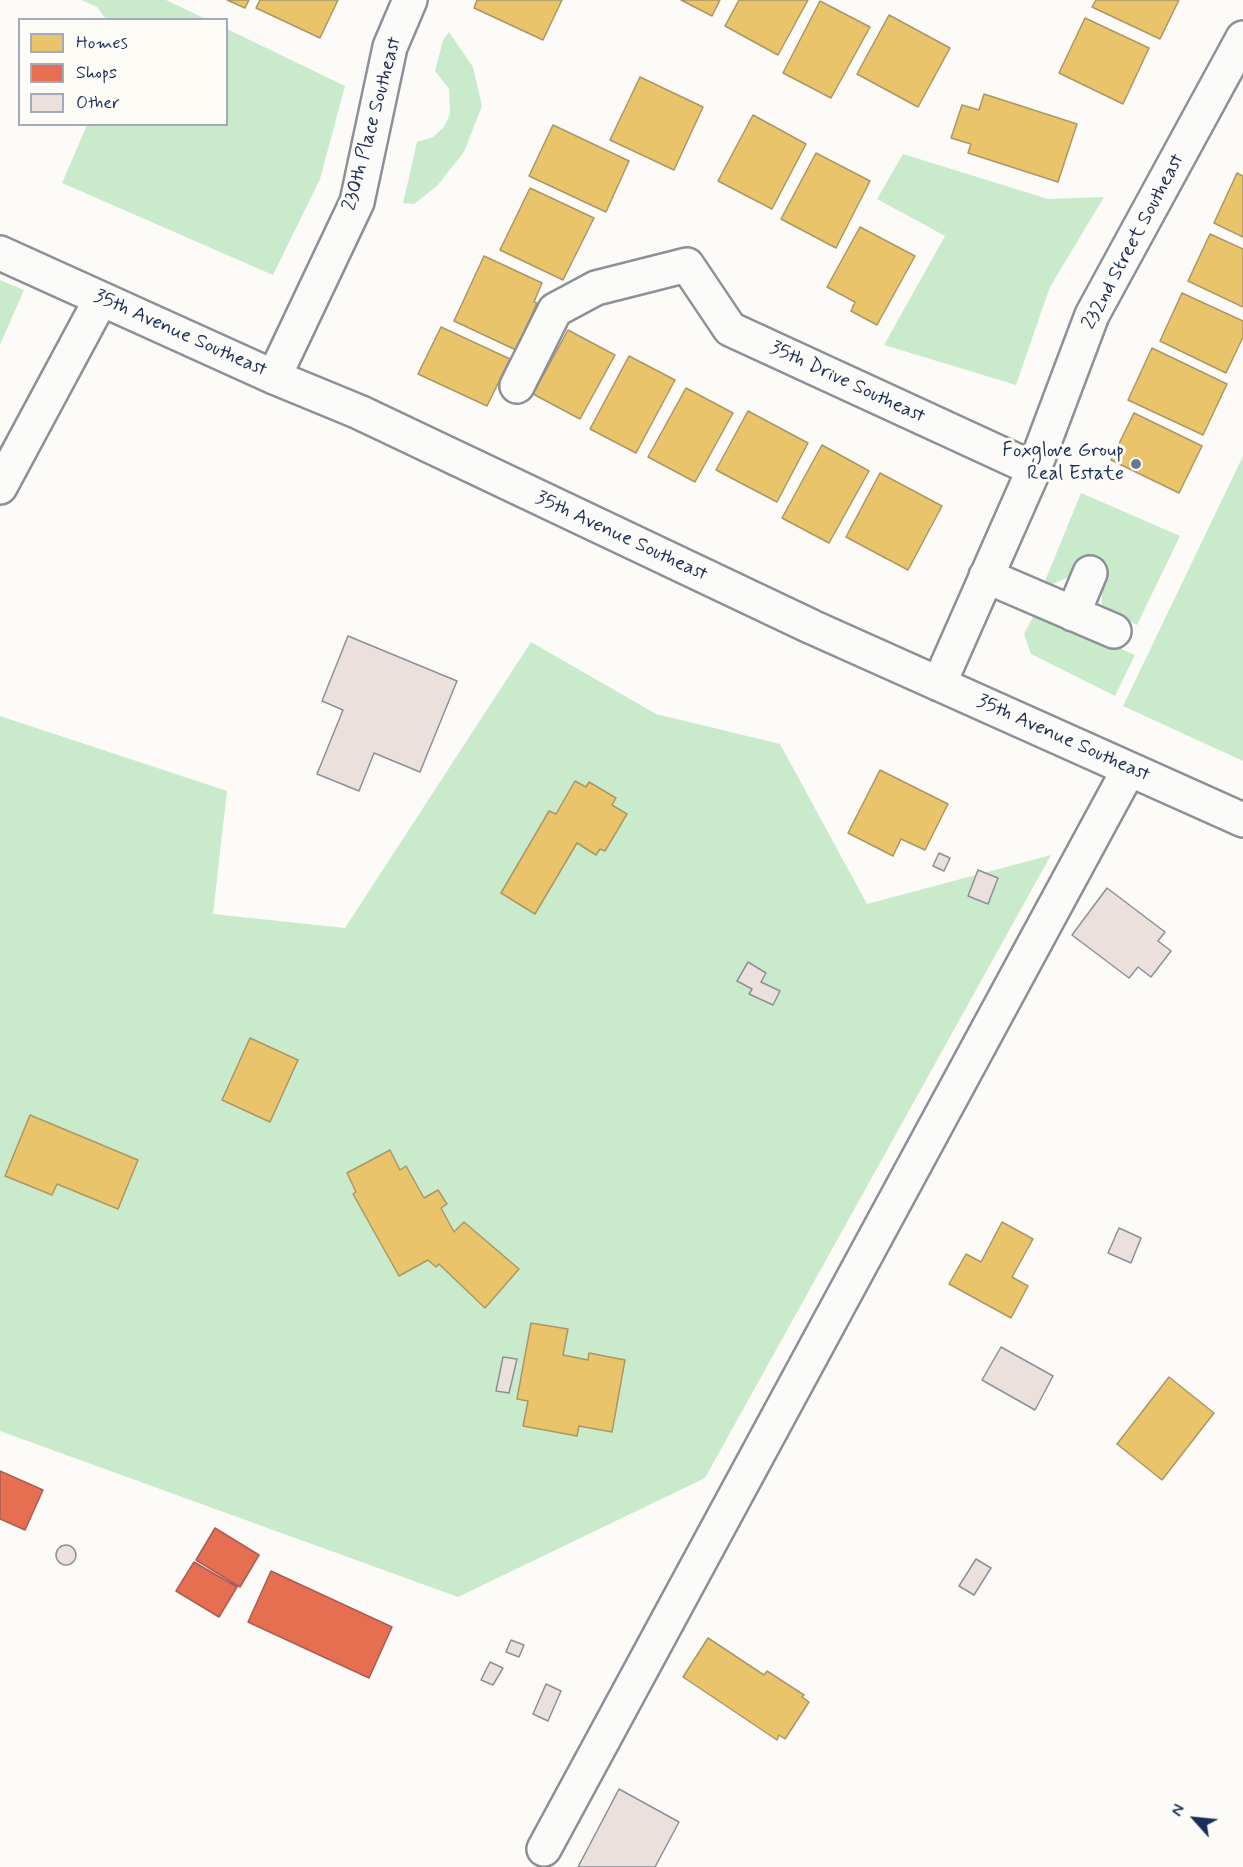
<!DOCTYPE html>
<style>
body{margin:0}
#map{position:relative;width:1243px;height:1867px;overflow:hidden;background:#fcfbf8;font-family:Mynerve,sans-serif}
canvas{display:block}
.legend{position:absolute;left:18px;top:18px;width:210px;height:108px;box-sizing:border-box;background:#fdfcf7;border:2px solid #a3aaba;margin:0;padding:8px 10px;list-style:none;font-size:18px;color:#1b2f5e}
.legend li{display:flex;align-items:center;gap:12px;height:30px}
.legend b{width:30px;border:2px solid #a3aaba}
.north{position:absolute;left:1165px;top:1789px;width:60px;height:60px;-webkit-text-stroke:4px #fdfcf7;paint-order:stroke;rotate:297deg;font-size:16px;font-weight:700;line-height:24px;text-align:center;color:#1b2f5e}
.north::after{content:'';display:block;margin:auto;width:21px;height:27px;background:#1b2f5e;clip-path:polygon(50% 0,100% 100%,50% 72%,0 100%)}
</style>
<div id="map">
<canvas width="1243" height="1867"></canvas>
<ul class="legend">
<li><b style="height:16px;background:#e9c46a"></b>Homes</li>
<li><b style="height:16px;background:#e76f51"></b>Shops</li>
<li><b style="height:16px;background:#ece0dc"></b>Other</li>
</ul>
<div class="north">N</div>
</div>
<script>
const ctx = document.querySelector('canvas').getContext('2d');
ctx.lineJoin = 'round';
function fill(path, color) { ctx.fillStyle = color; ctx.fill(path, 'evenodd'); }
const toPath = rows => new Path2D(rows.map(r => 'M' + r).join(''));
function strokePath(path, color, width, dash) { ctx.strokeStyle = color; ctx.lineWidth = width; ctx.lineCap = dash ? 'butt' : 'round'; ctx.setLineDash(dash || []); ctx.stroke(path); }
function drawText(font, color, halo, rows, align = 'center') {
  ctx.font = font + ' Mynerve,sans-serif'; ctx.lineWidth = 6; ctx.setLineDash([]); ctx.textBaseline = 'middle'; ctx.strokeStyle = halo; ctx.fillStyle = color; for (const [text, x, y, turn = 0] of rows) {
    ctx.save(); ctx.translate(x, y); ctx.rotate((+turn || 0) * Math.PI / 180); ctx.textAlign = isNaN(turn) ? turn : align; if (halo) ctx.strokeText(text, 0, 0); ctx.fillText(text, 0, 0); ctx.restore();
  }
}
fill(toPath([
 [81,0,166,0,206,19,106,19,97,7],
 [227,29,345,86,320,179,273,275,62,183,87,125,226,124],
 [449,32,473,67,482,106,464,152,437,186,414,204,403,203,417,142,433,137,444,127,450,114,449,89,435,71,443,40],
 [903,154,1048,199,1104,197,1050,287,1016,385,884,345,945,236,877,199],
 [0,280,24,290,0,345],
 [1243,456,1243,761,1123,706],
 [1081,493,1180,536,1137,625,1102,606,1102,581,1084,559,1069,577,1053,584,1045,581],
 [1036,611,1135,655,1115,696,1031,654,1024,634],
 [531,642,656,714,780,744,867,904,1051,855,705,1478,458,1597,0,1431,0,716,227,791,213,914,345,928]
]), '#caebcb');
const homes = toPath([
 [227,0,249,0,245,8,227,0],
 [260,0,338,0,320,38,256,8,260,0],
 [477,0,562,0,543,40,474,8,477,0],
 [681,0,720,0,712,16,681,0],
 [739,0,808,0,778,55,725,26,739,0],
 [1096,0,1179,0,1160,39,1092,7,1096,0],
 [820,1,870,27,831,98,783,73,820,1],
 [889,15,950,48,918,107,857,74,889,15],
 [1085,18,1149,48,1123,104,1059,73,1085,18],
 [640,77,703,107,674,170,610,140,640,77],
 [984,94,1077,124,1058,182,968,153,971,144,951,138,962,105,979,110,984,94],
 [753,115,806,144,772,209,718,181,753,115],
 [553,125,629,161,606,212,529,176,553,125],
 [816,153,870,181,836,248,781,219,816,153],
 [1237,173,1243,176,1243,237,1214,223,1237,173],
 [530,188,594,218,563,280,500,250,530,188],
 [860,227,915,256,877,325,851,311,855,302,827,287,860,227],
 [1210,234,1243,249,1243,307,1188,281,1210,234],
 [484,256,542,283,534,302,537,303,516,350,454,321,484,256],
 [1182,293,1243,321,1243,337,1226,373,1160,341,1182,293],
 [441,327,510,359,487,406,418,374,441,327],
 [568,330,615,355,580,419,533,394,568,330],
 [1152,348,1227,384,1203,435,1128,400,1152,348],
 [629,356,675,380,636,453,590,429,629,356],
 [686,388,733,413,695,482,648,457,686,388],
 [748,411,808,443,777,502,716,470,748,411],
 [1134,413,1202,446,1179,493,1111,460,1134,413],
 [822,445,869,471,829,543,782,518,822,445],
 [880,473,942,506,908,570,846,537,880,473],
 [880,770,948,804,925,850,901,839,893,856,848,833,880,770],
 [575,781,586,787,589,782,616,798,612,805,627,814,605,851,600,849,596,855,577,843,535,914,501,893,549,811,556,814,575,781],
 [250,1038,298,1060,270,1122,222,1100,250,1038],
 [30,1115,138,1160,118,1209,57,1184,52,1195,5,1176,30,1115],
 [390,1150,400,1170,406,1166,424,1198,438,1190,447,1204,441,1208,454,1232,464,1222,519,1269,485,1308,439,1264,436,1267,428,1260,399,1276,353,1194,356,1192,347,1173,390,1150],
 [1002,1222,1033,1239,1012,1277,1028,1286,1011,1318,949,1284,966,1254,981,1262,1002,1222],
 [531,1323,568,1329,563,1355,588,1360,589,1353,625,1360,612,1432,579,1426,577,1436,523,1426,528,1401,517,1399,531,1323],
 [1169,1377,1214,1413,1162,1480,1117,1444,1169,1377],
 [708,1638,764,1675,767,1671,804,1695,802,1697,809,1702,785,1739,779,1735,777,1740,683,1677,708,1638]
]);
fill(homes, '#e9c46a');
strokePath(homes, '#ab9766', 1.5);
const shops = toPath([
 [0,1471,43,1490,25,1530,0,1519,0,1471],
 [215,1528,259,1555,240,1587,196,1560,215,1528],
 [194,1562,237,1587,219,1617,176,1591,194,1562],
 [271,1571,392,1627,369,1678,248,1622,271,1571]
]);
fill(shops, '#e76f51');
strokePath(shops, '#aa5c55', 1.5);
const building = toPath([
 [348,636,457,681,420,772,374,753,359,791,317,774,343,710,322,701,348,636],
 [939,853,950,858,944,871,933,866,939,853],
 [978,870,998,878,988,904,968,896,978,870],
 [1107,888,1165,932,1158,941,1171,951,1151,977,1138,967,1129,978,1072,935,1107,888],
 [748,962,766,973,761,982,780,991,773,1005,749,994,752,989,737,981,748,962],
 [1119,1228,1141,1238,1131,1263,1108,1253,1119,1228],
 [1001,1347,1053,1376,1035,1410,982,1380,1001,1347],
 [503,1357,517,1359,509,1393,496,1391,503,1357],
 '56 1555a10 10 0 1 1 20 0a10 10 0 1 1-20 0Z',
 [976,1559,991,1568,974,1595,959,1586,976,1559],
 [511,1640,524,1645,519,1657,506,1652,511,1640],
 [490,1662,503,1668,493,1685,481,1680,490,1662],
 [546,1684,561,1691,548,1721,533,1714,546,1684],
 [619,1789,679,1822,655,1867,578,1867,619,1789]
]);
fill(building, '#ece0dc');
strokePath(building, '#8c9097', 1.5);
const minor = toPath([
 [0,253,274,377,359,412,812,627,1243,820],
 [274,377,357,202,390,47,410,0],
 [517,386,555,310,596,288,687,265,730,329,1034,469],
 [0,487,101,299],
 [986,576,1114,631],
 [1073,614,1090,573],
 [939,684,1034,469,1092,315,1243,38],
 [544,1849,1129,769]
]);
strokePath(minor, '#8c9097', 38);
strokePath(minor, '#fbfbf9', 33);
for (const [x, y, r, color] of [
 [1136,464,6,"#6a7694"]
]) { const dot = new Path2D(); dot.arc(x, y, r, 0, 2 * Math.PI); ctx.fillStyle = color; ctx.fill(dot); strokePath(dot, '#fdfcf7', 2); }
drawText('20px', '#1b2f5e', '#fdfcf7', [
 ["230th Place Southeast",373,124,-75],
 ["232nd Street Southeast",1134,242,-62],
 ["35th Avenue Southeast",180,334,24],
 ["35th Drive Southeast",847,383,25],
 ["35th Avenue Southeast",621,537,25],
 ["35th Avenue Southeast",1063,739,24]
]);
drawText('20px', '#1b2f5e', '#fdfcf7', [
 ["Foxglove Group",1124,452],
 ["Real Estate",1124,475]
], 'right');
</script>
